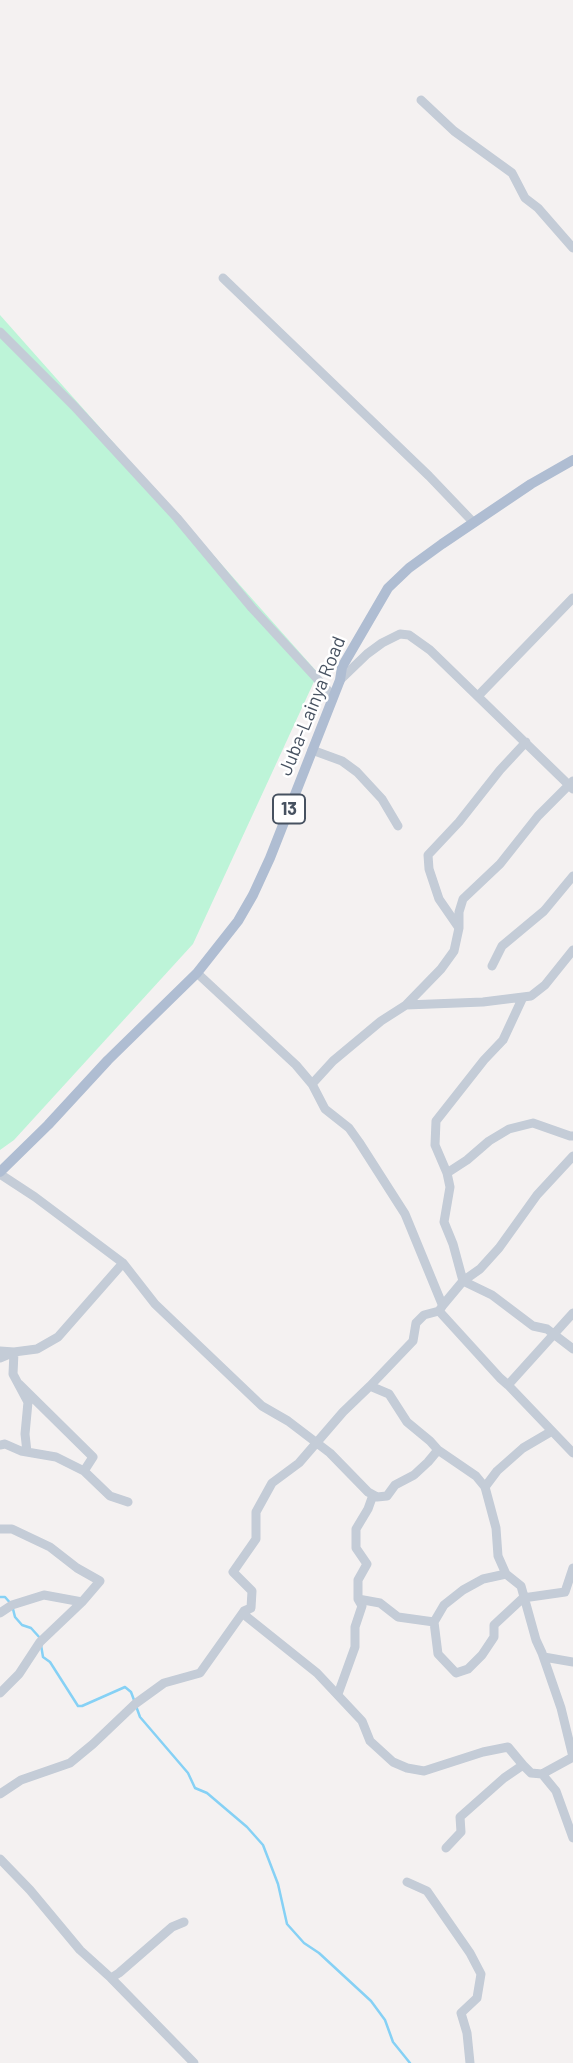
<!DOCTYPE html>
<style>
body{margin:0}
canvas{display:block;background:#f4f1f1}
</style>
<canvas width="573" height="2063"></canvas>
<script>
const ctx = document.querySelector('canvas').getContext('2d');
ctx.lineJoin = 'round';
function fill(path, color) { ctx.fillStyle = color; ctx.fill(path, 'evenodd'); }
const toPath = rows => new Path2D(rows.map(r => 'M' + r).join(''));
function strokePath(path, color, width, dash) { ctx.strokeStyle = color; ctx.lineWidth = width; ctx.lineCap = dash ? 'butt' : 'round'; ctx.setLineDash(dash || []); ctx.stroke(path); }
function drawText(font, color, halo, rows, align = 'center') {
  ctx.font = font + ' Barlow,sans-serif'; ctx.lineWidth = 5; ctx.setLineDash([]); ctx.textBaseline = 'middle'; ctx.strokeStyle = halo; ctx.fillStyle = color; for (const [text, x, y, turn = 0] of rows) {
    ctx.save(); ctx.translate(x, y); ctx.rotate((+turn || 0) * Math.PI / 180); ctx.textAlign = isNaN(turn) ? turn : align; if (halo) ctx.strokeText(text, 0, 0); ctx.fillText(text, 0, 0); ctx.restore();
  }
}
fill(toPath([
 [0,315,318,673,193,944,14,1140,0,1150]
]), '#bdf4d8');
strokePath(toPath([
 [0,1597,5,1597,12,1605,15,1617,22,1625,31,1628,40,1638],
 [41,1645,43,1657,50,1662,78,1706,82,1706,125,1687,131,1692,134,1700],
 [136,1706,140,1717,188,1773,195,1788,207,1793,247,1827,263,1845,278,1884,287,1924,304,1943,319,1953,371,2001,385,2020,393,2042,410,2063]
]), '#86d1f5', 2.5);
strokePath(toPath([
 [421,100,454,131,512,173,525,198,538,208,573,248],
 [223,278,429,476,473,522],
 [0,332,74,406,177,518,252,608,333,696],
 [340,680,367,654,382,643,400,634,409,635,430,650,573,789],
 [478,696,573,598],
 [312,750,342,761,357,772,382,799,398,826],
 [459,928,459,912,463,899,500,864,538,816,573,781],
 [492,966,502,946,544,911,573,876],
 [197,973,296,1065,312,1084,333,1061,381,1021,406,1005,483,1002,531,996,545,985,573,950],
 [523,997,503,1040,484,1060,436,1121,435,1145,447,1173,450,1187,444,1222,453,1244,463,1281,492,1295,533,1326,547,1329,573,1349],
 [406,1005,441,969,454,951,459,928,439,899,429,869,428,855,459,822,500,770,526,742],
 [312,1084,325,1109,349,1128,359,1142,405,1214,442,1304],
 [573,1156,537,1195,499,1248,480,1269,463,1281,443,1305,439,1311,500,1378,508,1385,573,1453],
 [447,1173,467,1160,489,1141,509,1129,533,1123,570,1136,573,1136],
 [0,1174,35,1197,123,1263,155,1304,262,1406,288,1421,330,1453,368,1492,377,1497,387,1496,395,1485,414,1475,428,1462,438,1450,476,1476,485,1487,496,1528,498,1556,506,1574,521,1586,536,1640,542,1653,561,1708,573,1757,542,1774,556,1791,573,1838],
 [0,1351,14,1352,13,1374,28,1402,25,1434,27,1452],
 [0,1358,14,1352,37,1349,58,1337,123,1263],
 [19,1384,93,1457,84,1471],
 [508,1385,573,1313],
 [370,1386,413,1341,416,1323,424,1315,439,1311],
 [0,1445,5,1444,21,1451,56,1457,84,1471,110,1496,128,1502],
 [438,1450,430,1441,407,1422,389,1394,370,1386,343,1412,299,1463,272,1483,256,1512,256,1539,233,1572,252,1591,251,1608,244,1611,247,1617,317,1673,362,1721,370,1741,393,1762,407,1768,424,1771,483,1752,508,1747,523,1765],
 [485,1487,497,1471,523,1448,552,1431],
 [0,1529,12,1529,50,1547,77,1568,100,1581,82,1602,40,1642,19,1674,0,1693],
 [358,1599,380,1603,398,1617,434,1622,438,1654,456,1673,468,1669,482,1655,494,1637,494,1625,523,1598,565,1592,573,1568],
 [0,1613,12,1605,44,1595,82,1602],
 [434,1622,444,1605,463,1590,483,1579,506,1574],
 [544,1657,573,1662],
 [338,1694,355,1647,355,1627,362,1606,358,1599,358,1580,367,1564,356,1548,356,1529,368,1509,373,1495],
 [0,1794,21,1780,70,1763,93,1744,135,1704,164,1683,200,1673,244,1611],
 [446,1848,461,1832,460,1817,504,1778,523,1765,531,1773,542,1774],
 [0,1859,30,1890,80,1950,111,1978,194,2063],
 [407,1882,427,1891,470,1953,481,1974,477,1998,461,2013,467,2033,470,2063],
 [111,1978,119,1973,172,1927,184,1922]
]), '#c4ccd7', 9);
strokePath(toPath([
 [0,1172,48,1125,108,1060,197,973,238,921,253,895,270,858,340,680,342,667,388,588,409,568,442,544,531,484,573,460]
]), '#afbdd2', 10);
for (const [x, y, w] of [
 [289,809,32]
]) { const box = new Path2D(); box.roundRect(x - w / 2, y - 14.5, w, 29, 5); ctx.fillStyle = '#fff'; ctx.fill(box); strokePath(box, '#475261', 2); }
drawText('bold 18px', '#475261', null, [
 ["13",289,809]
]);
drawText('19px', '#475261', '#fff', [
 ["Juba-Lainya Road",312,706,-68]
]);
</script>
